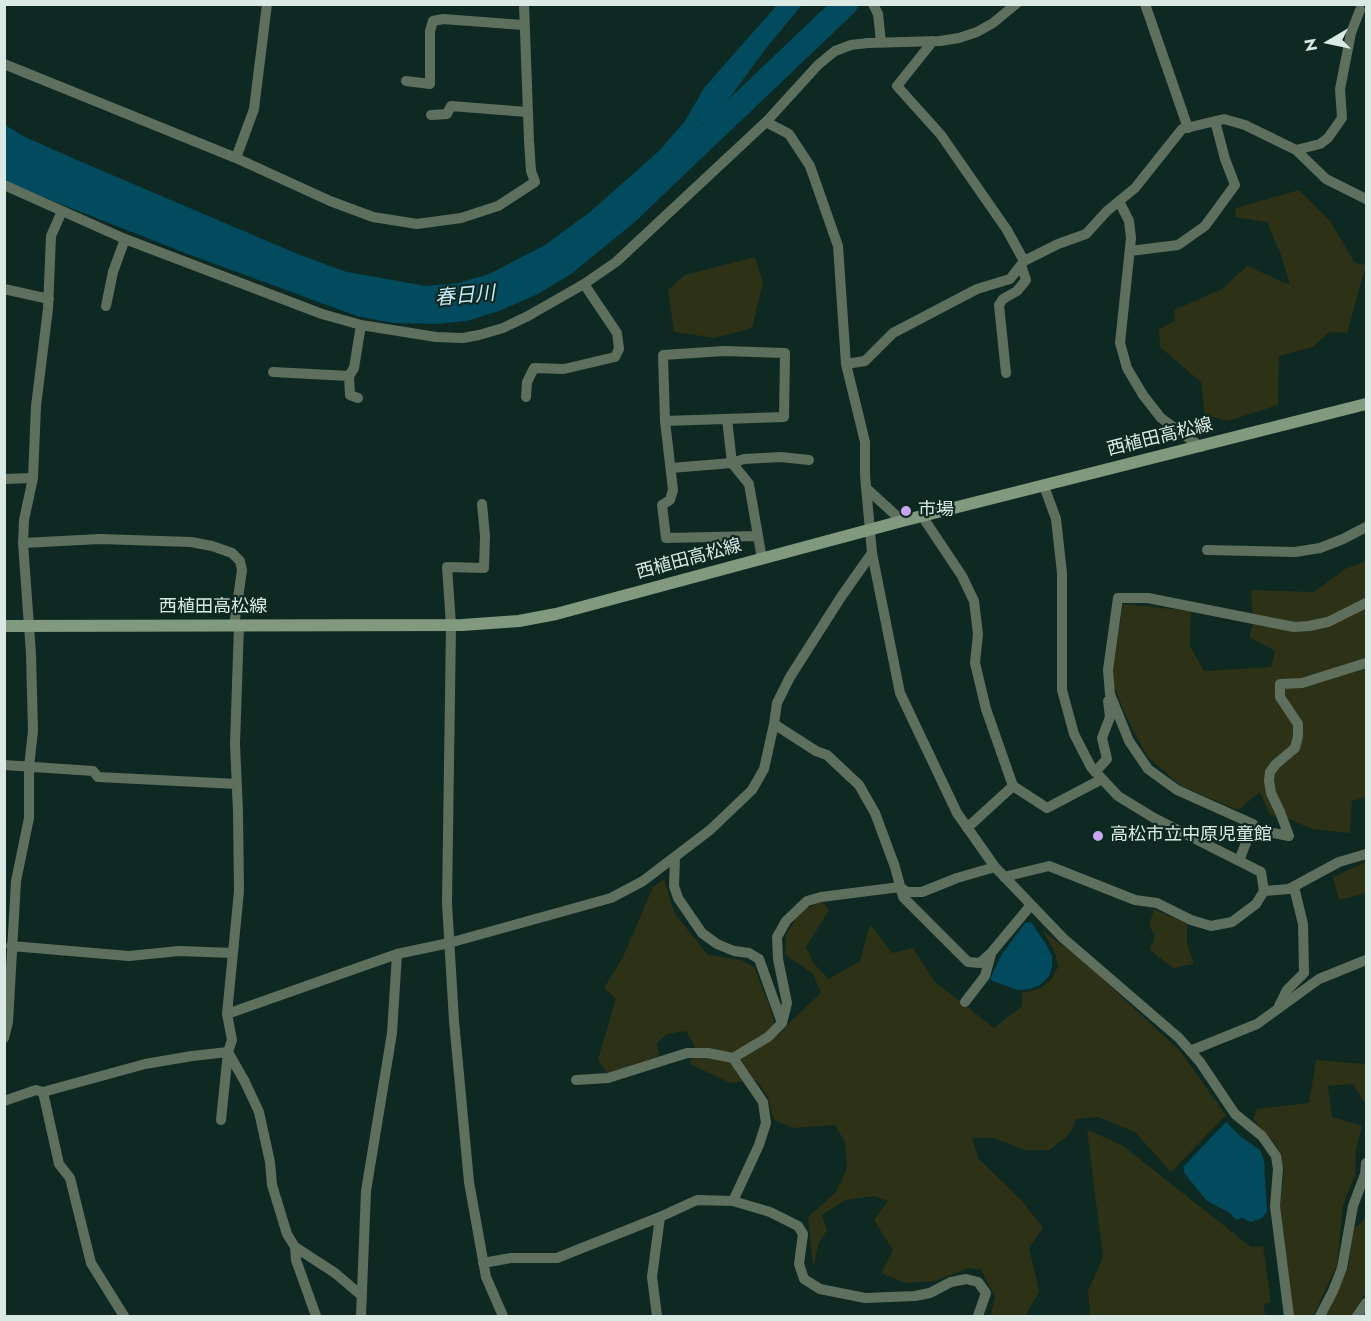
<!DOCTYPE html>
<meta charset="utf-8">
<style>
body{margin:0}
#map{position:relative;width:1371px;height:1321px;overflow:hidden;background:#0e2921;font-family:Jost,sans-serif}
canvas{display:block}
.frame{position:absolute;inset:0;border:6px solid #dae9e3;pointer-events:none}
.north{position:absolute;left:1299px;top:12px;width:60px;height:60px;-webkit-text-stroke:4px #0e2921;paint-order:stroke;rotate:261deg;font-size:16px;font-weight:700;line-height:24px;text-align:center;color:#dae9e3}
.north::after{content:'';display:block;margin:auto;width:21px;height:27px;background:#dae9e3;clip-path:polygon(50% 0,100% 100%,50% 72%,0 100%)}
</style>
<div id="map">
<canvas width="1371" height="1321"></canvas>
<div class="frame"></div>
<div class="north">N</div>
</div>
<script>
const ctx = document.querySelector('canvas').getContext('2d');
ctx.lineJoin = 'round';
function fill(path, color) { ctx.fillStyle = color; ctx.fill(path, 'evenodd'); }
const toPath = rows => new Path2D(rows.map(r => 'M' + r).join(''));
function strokePath(path, color, width, dash) { ctx.strokeStyle = color; ctx.lineWidth = width; ctx.lineCap = dash ? 'butt' : 'round'; ctx.setLineDash(dash || []); ctx.stroke(path); }
function drawText(font, color, halo, rows, align = 'center') {
  ctx.font = font + ' Jost,"Noto Sans JP",sans-serif'; ctx.lineWidth = 4.5; ctx.setLineDash([]); ctx.textBaseline = 'middle'; ctx.strokeStyle = halo; ctx.fillStyle = color; for (const [text, x, y, turn = 0] of rows) {
    ctx.save(); ctx.translate(x, y); ctx.rotate((+turn || 0) * Math.PI / 180); ctx.textAlign = isNaN(turn) ? turn : align; if (halo) ctx.strokeText(text, 0, 0); ctx.fillText(text, 0, 0); ctx.restore();
  }
}
fill(toPath([
 [1299,190,1330,221,1355,263,1366,265,1347,333,1329,332,1313,347,1279,356,1278,405,1228,421,1205,415,1201,382,1160,347,1159,329,1175,321,1174,310,1222,289,1247,266,1290,285,1281,255,1267,222,1235,217,1236,208],
 [755,257,763,283,752,328,715,338,674,332,668,290,685,275],
 [1366,561,1366,797,1352,801,1350,833,1312,829,1289,819,1270,815,1260,792,1238,810,1181,786,1148,757,1130,725,1114,687,1113,667,1123,604,1191,611,1190,646,1204,671,1271,667,1275,651,1249,637,1253,624,1251,590,1314,592,1345,569],
 [1366,862,1366,893,1339,900,1333,877],
 [664,879,675,914,708,955,741,960,754,967,770,1007,778,1036,793,1019,821,993,813,974,785,954,786,935,800,912,822,901,829,910,806,947,814,964,829,979,860,961,870,924,892,953,913,948,934,981,994,1028,1022,1006,1022,993,1039,989,1051,980,1058,967,1055,952,1042,930,1082,960,1180,1051,1226,1115,1171,1172,1135,1132,1098,1117,1076,1119,1070,1134,1049,1150,1026,1150,993,1138,972,1138,978,1158,1022,1201,1043,1228,1029,1248,1039,1292,1025,1316,991,1316,995,1296,981,1270,969,1268,935,1281,905,1283,881,1273,893,1250,874,1220,888,1201,874,1196,845,1200,822,1215,827,1230,819,1243,813,1267,808,1217,836,1192,847,1168,845,1142,835,1125,793,1128,774,1120,767,1095,756,1080,730,1083,690,1064,695,1047,686,1031,667,1034,657,1043,659,1056,607,1073,598,1059,616,999,604,988,623,957,653,887],
 [1154,909,1187,924,1187,943,1194,964,1173,968,1150,950,1155,935,1149,926],
 [1316,1060,1366,1064,1366,1105,1353,1084,1328,1086,1332,1117,1362,1126,1356,1151,1355,1175,1343,1205,1337,1265,1313,1316,1294,1316,1280,1207,1284,1170,1277,1146,1253,1119,1257,1109,1309,1103],
 [1087,1130,1122,1145,1251,1247,1263,1246,1271,1302,1264,1304,1265,1316,1090,1316,1088,1291,1103,1257],
 [1366,1212,1366,1292,1351,1316,1325,1316,1348,1267,1354,1229,1363,1221]
]), '#2d3116');
fill(toPath([
 [777,5,802,5,767,47,725,104,699,127,682,152,680,172,666,192,636,221,571,274,538,294,499,311,467,321,435,324,393,323,357,316,193,256,30,192,5,181,5,125,25,137,77,160,300,255,347,272,426,286,458,283,489,274,545,245,590,212,660,150,685,121,704,88],
 [1031,922,1046,944,1052,956,1052,966,1049,976,1040,985,1030,989,1018,990,993,981,990,979,1002,954,1025,923],
 [1226,1122,1241,1137,1260,1150,1264,1160,1267,1212,1262,1218,1251,1222,1242,1218,1236,1220,1230,1213,1207,1201,1185,1174,1183,1167]
]), '#024a5e');
strokePath(toPath([
 [656,185,846,4]
]), '#024a5e', 24);
strokePath(toPath([
 [873,4,878,14,881,42],
 [1145,4,1188,128],
 [933,41,897,86,941,135,1007,230,1024,261],
 [4,64,236,158,330,201,373,217,417,224,461,218,498,206,535,182,531,171,529,141,524,4],
 [406,81,430,84,430,31,433,21,443,19,523,25],
 [431,115,447,114,451,106,527,112],
 [766,122,789,134,810,166,838,246,846,364,865,442,865,475,872,553,900,693,957,813,995,867,1063,938,1179,1038,1200,1062,1235,1114,1262,1136,1276,1156,1278,1169,1275,1206,1289,1316],
 [1296,150,1320,144,1328,138,1342,118,1340,89,1351,33,1360,10],
 [236,158,254,109,267,4],
 [4,185,125,239,322,314,361,325,436,337,463,338,479,335,503,328,528,316,584,284,616,262,766,122,818,65,835,51,851,45,868,43,940,41,959,38,977,32,993,23,1016,4],
 [1119,201,1129,221,1131,238,1120,343,1127,368,1143,395,1161,418,1201,447],
 [1130,251,1178,245,1205,226,1235,185,1225,159,1215,121],
 [4,289,49,299],
 [106,306,113,272,125,239],
 [846,364,865,361,893,333,977,289,1010,279,1024,261,1058,244,1086,234,1107,211,1135,188,1182,129,1224,119,1245,125,1296,150,1326,179,1366,199],
 [273,372,349,376],
 [1006,373,999,305,1003,299,1017,291,1026,280,1021,265],
 [526,397,527,382,534,368,564,369,615,357,619,349,617,333,584,284],
 [358,398,350,395,349,376,354,368,361,325],
 [727,419,732,463,749,484,762,559],
 [665,421,784,417,785,353,724,351,663,355,665,421,673,490,670,500,662,505,666,538,757,536],
 [671,468,732,463,744,459,781,457,809,460],
 [4,479,33,478],
 [866,488,902,521],
 [482,504,485,536,484,568,447,567,451,625,447,903,454,1021,469,1182,486,1277,503,1316],
 [922,516,962,576,974,601,978,634,975,663,986,709,1013,786],
 [23,543,24,520,33,478,36,406,48,309,51,236,62,211],
 [1207,550,1295,552,1320,548,1343,539,1366,527],
 [239,625,235,744,238,812,239,891,227,1014,232,1040,228,1052,245,1082,259,1112,270,1162,272,1185,287,1234,295,1247,335,1273,362,1296],
 [774,724,816,751,827,755,859,785,875,813,895,867,903,897,968,962,980,963,991,953,1031,905],
 [4,765,93,771,98,777,237,784],
 [1095,772,1107,759,1102,738,1110,717,1108,701],
 [967,828,1013,786,1047,808,1102,779],
 [1252,829,1289,836,1280,812,1271,793,1269,781,1270,772,1276,764,1295,748,1298,736,1298,724,1280,697,1280,684,1302,683,1366,663],
 [675,858,674,886,678,898,702,933,717,944,734,951,749,953,759,959,782,1023],
 [1239,861,1253,824,1177,790,1148,769,1129,741,1110,694,1108,670,1118,598,1148,598,1294,627,1309,626,1328,622,1366,603],
 [1004,877,1049,866,1135,900,1157,903,1191,920,1211,926,1232,922,1256,904,1264,891,1261,872,1154,818,1118,796,1091,767,1074,734,1062,690,1062,573,1056,519,1044,486],
 [1264,891,1289,889,1339,862,1366,854],
 [11,946,129,956,179,951,233,953],
 [965,1002,985,976,991,954],
 [1279,1006,1287,990,1304,973,1303,924,1294,887],
 [227,1014,397,954],
 [4,1038,8,1022,16,881,29,818,29,767,33,731,31,654,23,543,100,539,191,542,212,546,232,553,240,561,242,570,234,626],
 [1190,1051,1257,1024,1319,979,1366,960],
 [733,1058,768,1037,782,1023,787,1003,778,959,777,937,786,921,807,901,821,897,900,887,907,892,922,892,957,878,995,867],
 [576,1080,608,1078,687,1053,708,1053,733,1058,763,1102,766,1123,759,1145,733,1201],
 [43,1092,59,1164,70,1178,91,1263,124,1316],
 [4,1101,36,1090,43,1092,145,1064,192,1056,228,1052,221,1120],
 [295,1247,296,1260,316,1316],
 [483,1263,511,1258,557,1258,660,1217,697,1200,733,1201,770,1212,798,1226,803,1234,799,1264,804,1279,820,1289,865,1298,915,1296,930,1293,951,1282,966,1279,978,1282,986,1293,978,1316],
 [361,1316,366,1191,392,1033,397,954,449,943,611,898,643,881,710,830,752,790,764,769,774,724,777,703,790,677,841,597,872,553],
 [657,1316,652,1277,660,1217],
 [1320,1316,1333,1291,1342,1268,1353,1206,1365,1174,1366,1163],
 [1357,1316,1366,1303]
]), '#5f6f5e', 10);
strokePath(toPath([
 [4,626,462,625,519,621,556,614,902,521,1366,404]
]), '#819a7f', 12);
for (const [x, y, r, color] of [
 [906,511,6,"#c7a6ef"],
 [1098,836,6,"#c7a6ef"]
]) { const dot = new Path2D(); dot.arc(x, y, r, 0, 2 * Math.PI); ctx.fillStyle = color; ctx.fill(dot); strokePath(dot, '#0e2921', 2); }
drawText('18px', '#dae9e3', '#0e2921', [
 ["西植田高松線",1160,438,-14],
 ["西植田高松線",689,560,-15],
 ["西植田高松線",213,608]
]);
drawText('18px', '#dae9e3', '#0e2921', [
 ["市場",918,511],
 ["高松市立中原児童館",1110,836]
], 'left');
drawText('italic 20px', '#c8eaf8', '#0e2921', [
 ["春日川",465,297,-5]
]);
</script>
